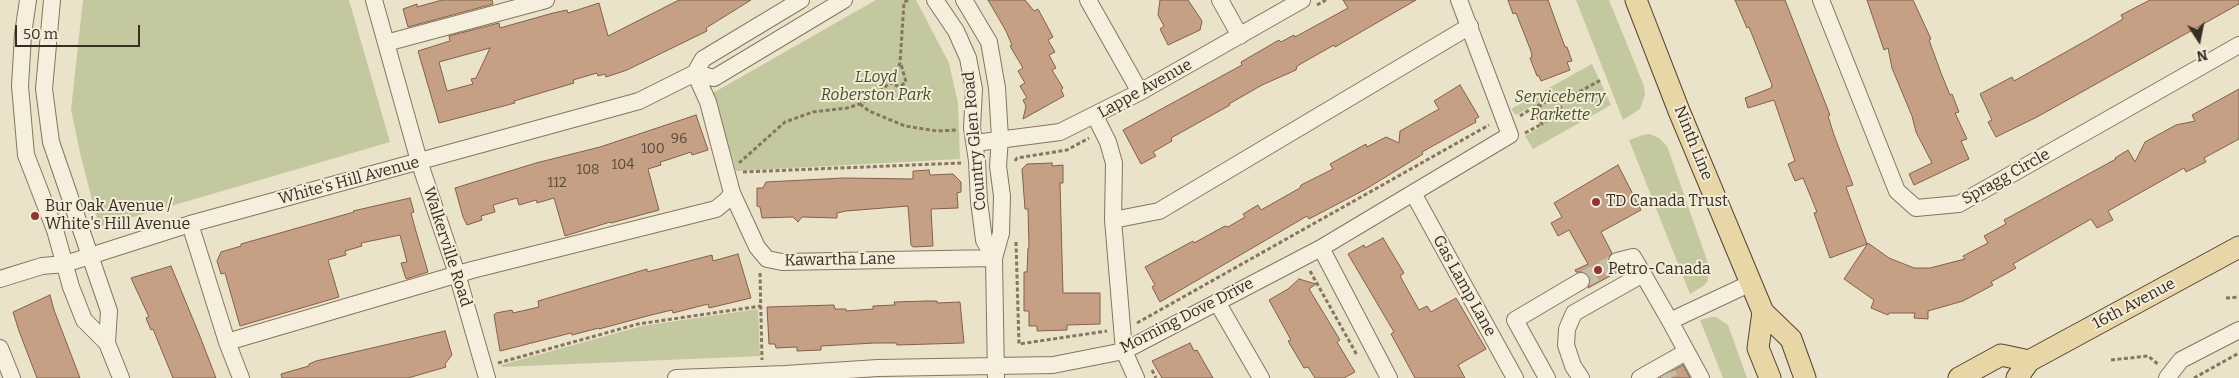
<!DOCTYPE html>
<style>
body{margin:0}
#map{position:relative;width:2239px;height:378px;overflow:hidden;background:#ebe2ca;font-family:Bitter,serif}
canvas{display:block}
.north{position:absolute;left:2174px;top:15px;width:50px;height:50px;-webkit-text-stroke:4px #f3ecd9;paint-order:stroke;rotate:169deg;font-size:14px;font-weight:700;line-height:20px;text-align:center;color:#382d22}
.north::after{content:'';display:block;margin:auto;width:18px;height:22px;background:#382d22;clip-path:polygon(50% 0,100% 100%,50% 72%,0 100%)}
.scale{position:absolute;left:15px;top:25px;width:125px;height:22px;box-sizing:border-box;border:2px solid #382d22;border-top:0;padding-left:6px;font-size:15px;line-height:18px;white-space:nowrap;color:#382d22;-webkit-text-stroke:4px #f3ecd9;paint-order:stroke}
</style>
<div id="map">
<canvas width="2239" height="378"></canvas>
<div class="north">N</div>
<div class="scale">50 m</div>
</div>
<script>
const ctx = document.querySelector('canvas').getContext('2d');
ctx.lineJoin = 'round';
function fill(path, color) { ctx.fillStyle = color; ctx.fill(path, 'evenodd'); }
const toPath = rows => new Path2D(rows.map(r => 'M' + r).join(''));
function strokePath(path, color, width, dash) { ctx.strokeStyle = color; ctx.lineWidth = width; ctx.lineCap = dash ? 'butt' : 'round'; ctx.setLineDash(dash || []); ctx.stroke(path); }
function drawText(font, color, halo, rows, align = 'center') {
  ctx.font = font + ' Bitter,serif'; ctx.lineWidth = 4; ctx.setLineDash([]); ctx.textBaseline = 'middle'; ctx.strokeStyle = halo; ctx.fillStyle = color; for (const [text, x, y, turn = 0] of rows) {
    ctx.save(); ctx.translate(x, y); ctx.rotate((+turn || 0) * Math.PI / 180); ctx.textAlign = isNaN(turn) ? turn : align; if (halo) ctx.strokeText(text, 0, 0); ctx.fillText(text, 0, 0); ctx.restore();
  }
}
fill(toPath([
 [83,0,349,0,390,142,99,227,81,157,71,110],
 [876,0,916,0,949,63,958,103,960,159,736,171,713,93],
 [1576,0,1609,0,1644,86,1645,95,1640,109,1623,120],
 [1592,64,1611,105,1533,149,1525,136,1542,126,1530,107,1516,115,1511,109],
 [1650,134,1659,138,1667,146,1710,269,1707,282,1703,286,1690,294,1629,140,1643,135],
 [758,309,760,356,502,367,501,365,642,326],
 [1711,317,1716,317,1728,325,1747,378,1723,378,1700,320]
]), '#c3c89f');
const building = toPath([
 [442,0,492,0,493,4,408,27,403,9,417,4,417,7,442,0],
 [679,0,751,0,706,28,707,31,627,70,606,77,605,74,598,76,597,73,573,80,574,83,514,101,515,103,439,123,418,51,450,41,449,36,499,23,500,28,553,13,567,10,568,13,599,3,608,36,679,0],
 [490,48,476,78,471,79,473,84,447,91,439,62,490,48],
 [988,0,1025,0,1034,11,1038,9,1053,37,1048,40,1055,52,1049,55,1056,68,1052,70,1063,88,1061,90,1064,96,1023,119,1026,106,1023,100,1027,98,1020,86,1025,83,1018,71,1023,68,1010,46,1012,45,1006,31,988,0],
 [1160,0,1188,0,1202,21,1200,30,1168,45,1160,29,1164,26,1158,15,1160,0],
 [1343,0,1416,0,1335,47,1334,45,1297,66,1296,70,1262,85,1229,104,1230,105,1171,138,1172,141,1153,152,1156,156,1141,164,1123,130,1242,65,1241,62,1279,40,1281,42,1294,35,1295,37,1348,8,1343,0],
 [1508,0,1548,0,1565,47,1567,47,1572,61,1567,62,1570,70,1541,81,1539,76,1537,76,1530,58,1532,57,1531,51,1516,13,1513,14,1508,0],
 [1735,0,1785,0,1830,115,1828,116,1834,135,1853,185,1846,187,1867,244,1830,258,1814,213,1817,212,1803,178,1795,181,1788,164,1795,161,1774,100,1748,108,1745,98,1771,88,1772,85,1749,27,1747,28,1735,0],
 [1867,0,1913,0,1931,39,1929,40,1941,73,1950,95,1952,94,1959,112,1955,113,1967,139,1961,141,1969,159,1914,185,1909,174,1932,163,1916,132,1912,116,1892,68,1888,48,1884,50,1867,0],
 [2150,0,2239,0,2239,4,2037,117,1996,137,1988,122,1992,120,1980,94,2012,77,2014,81,2089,39,2123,19,2121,15,2150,0],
 [1460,85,1479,117,1475,119,1476,122,1422,152,1423,154,1366,189,1309,219,1307,216,1160,302,1152,287,1155,285,1145,267,1193,241,1194,243,1225,226,1228,227,1245,217,1243,214,1258,205,1261,210,1300,188,1301,185,1333,169,1330,164,1366,144,1367,147,1386,137,1399,143,1400,131,1439,109,1434,101,1460,85],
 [2239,89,2239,139,2204,158,2206,162,2186,172,2184,168,2108,211,2113,220,2097,228,2091,219,2013,264,2016,268,1991,282,1993,285,1963,301,1928,311,1928,319,1914,318,1915,313,1889,313,1888,315,1871,308,1874,300,1844,279,1868,243,1889,258,1914,268,1930,268,1965,259,1963,256,1988,243,1984,236,2006,224,2004,220,2116,159,2115,158,2128,150,2135,162,2145,142,2176,125,2195,121,2192,115,2239,89],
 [696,115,708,150,692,155,691,152,667,160,660,162,661,165,648,169,659,210,611,223,610,222,565,236,554,198,537,203,536,200,519,205,517,198,493,205,495,212,481,216,482,220,467,225,463,217,455,188,536,163,600,147,696,115],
 [1052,163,1052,166,1063,165,1063,183,1060,183,1063,293,1100,293,1100,324,1067,325,1067,330,1037,331,1037,326,1029,326,1029,311,1024,311,1024,272,1027,272,1028,248,1029,248,1028,209,1025,209,1022,169,1027,164,1052,163],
 [1618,165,1641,210,1601,232,1612,253,1608,258,1607,264,1614,270,1621,270,1588,288,1591,281,1589,276,1585,272,1576,272,1575,270,1588,264,1569,230,1558,236,1551,223,1562,217,1554,203,1618,165],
 [929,170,930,175,953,174,961,182,961,192,957,193,958,208,931,209,933,246,913,247,911,245,908,206,846,211,837,213,837,218,802,217,798,222,793,217,762,218,760,207,757,206,757,188,763,188,766,182,844,178,913,179,913,171,929,170],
 [410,198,414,212,411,213,415,228,428,272,406,279,401,263,407,262,400,235,361,243,362,246,345,251,346,255,328,260,339,297,240,326,225,273,221,274,217,261,221,252,241,246,241,244,354,212,353,211,410,198],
 [1383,238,1404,273,1400,276,1419,310,1427,306,1431,312,1456,298,1486,349,1458,365,1465,378,1415,378,1391,334,1394,332,1348,254,1364,245,1365,248,1383,238],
 [738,254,751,298,709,308,708,304,673,313,672,310,651,315,599,329,599,328,572,335,571,333,500,351,494,315,496,313,512,310,513,313,539,307,538,301,647,269,647,272,712,255,713,261,738,254],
 [171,266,199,334,216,378,173,378,153,329,151,330,146,318,149,317,131,278,171,266],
 [1299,279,1316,284,1309,289,1340,340,1337,342,1355,372,1344,378,1315,378,1308,367,1304,368,1288,341,1291,340,1269,300,1288,289,1299,279],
 [50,295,54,310,80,378,37,378,19,331,13,312,50,295],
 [927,301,937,301,937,303,960,302,964,343,897,345,896,343,875,343,821,346,821,350,797,351,797,347,776,348,775,344,769,344,767,307,834,305,835,309,846,309,846,311,873,309,873,306,895,305,894,302,927,301],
 [445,331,452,355,445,364,446,367,408,378,282,378,281,374,309,366,309,364,316,361,445,331],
 [1190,343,1194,351,1197,350,1213,378,1162,378,1152,361,1190,343],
 [1683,365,1690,378,1660,378,1683,365]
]);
fill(building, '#c5a084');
strokePath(building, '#836048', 1);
strokePath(toPath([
 [1581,281,1617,261],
 [1668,373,1670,378]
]), '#c7bea8', 16, [16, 8]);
const minor = toPath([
 [28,0,23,34,20,86,26,155,55,230,71,287,84,320,107,343,121,378],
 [52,0,44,89,51,142,109,311,107,343],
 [374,0,419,161,457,274,487,378],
 [935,0,956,31,968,58,974,89,972,128,977,161,979,201,984,240,994,258],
 [964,0,989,42,997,88,1000,138,998,166,1002,196,1001,233,994,258,996,378],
 [1088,0,1140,92],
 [1220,0,1240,36],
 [1821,0,1897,191,1916,208,1959,204,2239,45],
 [386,43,546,0],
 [695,73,708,102,732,193,757,247,767,259,782,262,994,258],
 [695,73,714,78,844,0],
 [1095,116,1108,142,1114,163,1113,220,1124,351,1136,378],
 [975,143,1060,132,1140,92,1302,0],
 [1413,193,1515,378],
 [1113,220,1159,211,1470,26],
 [190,224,227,342,241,378],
 [1321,248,1389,378],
 [1617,261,1633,257,1643,274],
 [0,279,42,266,65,264,190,224,639,101,695,73,703,59,801,0],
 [1217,302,1261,378],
 [1670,321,1701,378],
 [227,342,472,270,716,209,727,200,732,193],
 [0,348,12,378],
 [676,378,785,374,878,368,1053,365,1124,351,1321,248,1510,135,1459,0],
 [1547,378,1515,320,1581,281],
 [1581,378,1573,366,1566,345,1567,329,1574,313,1643,274,1670,321,1751,283],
 [1640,378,1686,352],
 [2167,378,2181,360,2239,330]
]);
const major = toPath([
 [1636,0,1679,111,1763,312,1791,339,1805,378],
 [1763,312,1758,348,1770,378],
 [1959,378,2001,355,2029,361],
 [2017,378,2029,361,2239,247]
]);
strokePath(minor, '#867560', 18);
strokePath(major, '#544333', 23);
strokePath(toPath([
 [1317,5,1326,0],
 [889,82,897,86,902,85,906,82,901,64],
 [1564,100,1558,113,1542,124,1532,108,1553,99,1564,100,1601,80],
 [860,104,869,111,905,126,937,131,957,130],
 [1539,104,1549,120],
 [1520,116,1532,108],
 [1525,133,1542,124],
 [1015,161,1017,158,1067,150,1089,138],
 [739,163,785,122,813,112,847,108,860,104,883,89,895,77,900,63,904,2,909,0],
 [743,172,961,163],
 [1016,242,1019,344,1107,331],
 [1310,271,1357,355],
 [760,273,762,360],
 [2226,298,2239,297],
 [1137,323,1489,125],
 [2111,360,2148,356,2159,365],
 [498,363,638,324,761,306],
 [1152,370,1156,378],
 [2194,378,2239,353]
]), '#867560', 3, [4, 2.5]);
strokePath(minor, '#f6efdd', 16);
strokePath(major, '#e9d6a6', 21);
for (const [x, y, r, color] of [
 [1596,202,5,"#8f3736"],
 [35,216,5,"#8f3736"],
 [1598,270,5,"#8f3736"]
]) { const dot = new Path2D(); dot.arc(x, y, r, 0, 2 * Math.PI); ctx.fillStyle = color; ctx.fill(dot); strokePath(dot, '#f3ecd9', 2); }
drawText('14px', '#5b4a3a', null, [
 ["96",679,139],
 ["100",653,149],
 ["104",623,165],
 ["108",588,170],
 ["112",557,183]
]);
drawText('italic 16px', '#48522b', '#f3ecd9', [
 ["LLoyd",876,78],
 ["Roberston Park",876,96],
 ["Serviceberry",1560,98],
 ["Parkette",1560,116]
]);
drawText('16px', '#382d22', '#f3ecd9', [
 ["Lappe Avenue",1145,89,-29],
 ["Country Glen Road",975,141,-95],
 ["Ninth Line",1693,143,68],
 ["Spragg Circle",2006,177,-29],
 ["White's Hill Avenue",349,181,-15],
 ["Walkerville Road",447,247,72],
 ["Kawartha Lane",840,260,-1],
 ["Gas Lamp Lane",1464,286,61],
 ["16th Avenue",2134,304,-28],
 ["Morning Dove Drive",1187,316,-27]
]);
drawText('16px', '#382d22', '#f3ecd9', [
 ["TD Canada Trust",1606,202],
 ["Bur Oak Avenue /",45,207],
 ["White's Hill Avenue",45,225],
 ["Petro-Canada",1608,270]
], 'left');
</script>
